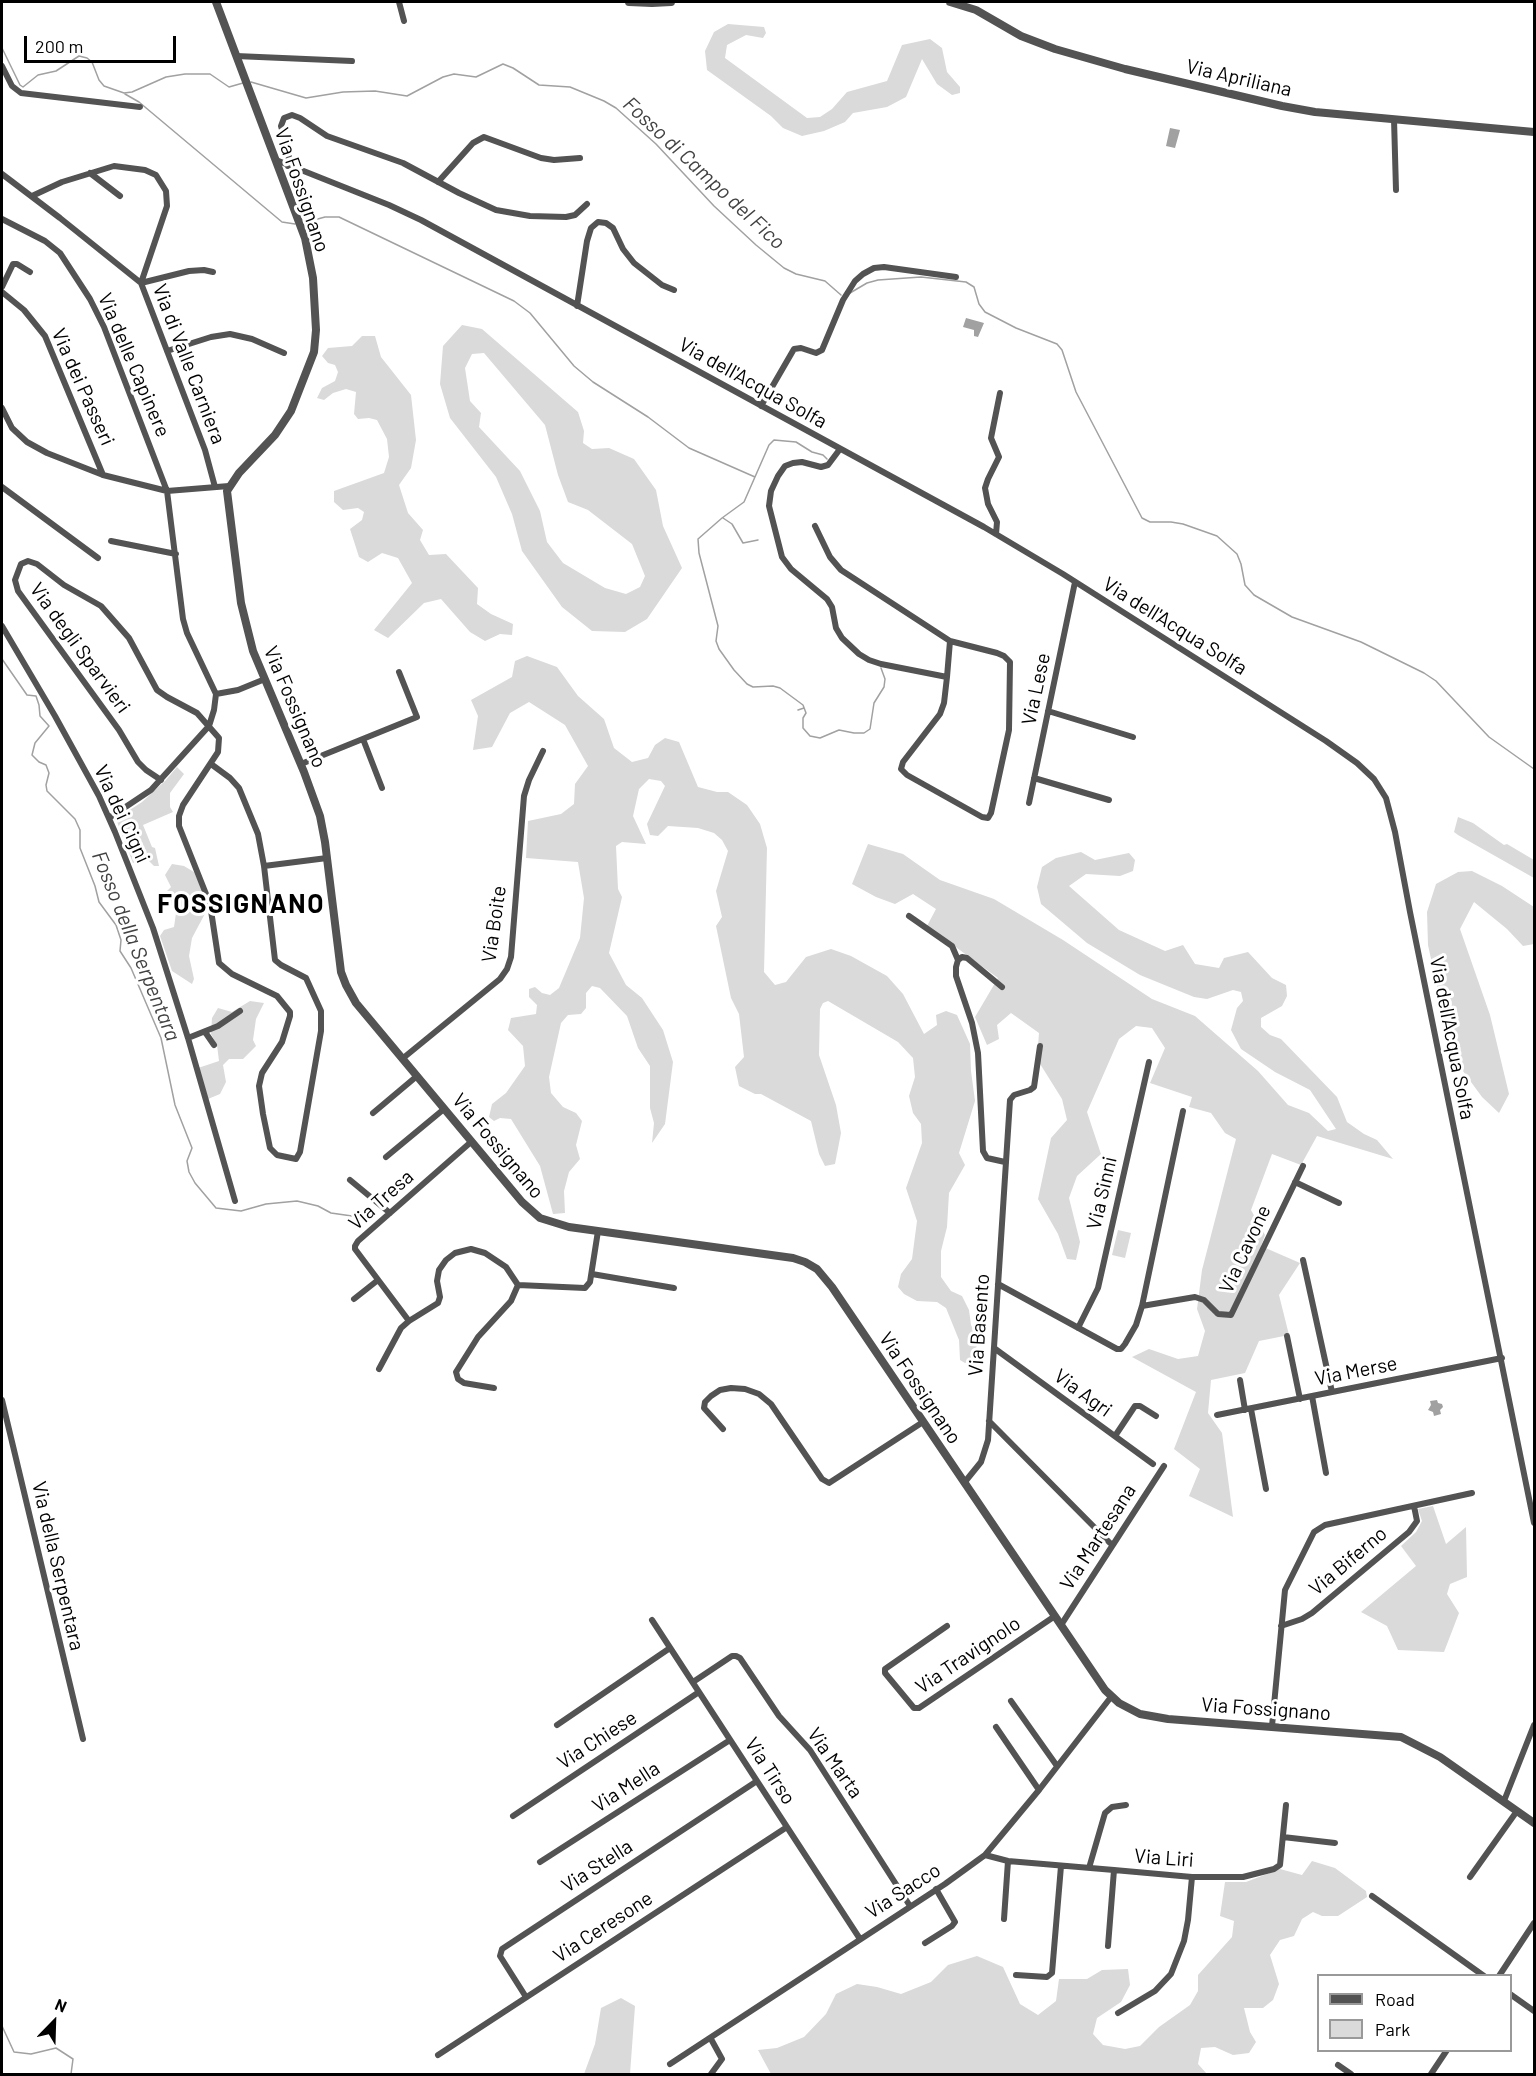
<!DOCTYPE html>
<style>
body{margin:0}
#map{position:relative;width:1536px;height:2076px;overflow:hidden;background:#fff;font-family:Barlow,sans-serif}
canvas{display:block}
.frame{position:absolute;inset:0;border:3px solid #000;pointer-events:none}
.legend{position:absolute;left:1317px;top:1974px;width:195px;height:78px;box-sizing:border-box;background:#fff;border:2px solid #999;margin:0;padding:8px 10px;list-style:none;font-size:18px;color:#000}
.legend li{display:flex;align-items:center;gap:12px;height:30px}
.legend b{width:30px;border:2px solid #999}
.north{position:absolute;left:24px;top:1992px;width:60px;height:60px;-webkit-text-stroke:4px #fff;paint-order:stroke;rotate:23deg;font-size:16px;font-weight:700;line-height:24px;text-align:center;color:#000}
.north::after{content:'';display:block;margin:auto;width:21px;height:27px;background:#000;clip-path:polygon(50% 0,100% 100%,50% 72%,0 100%)}
.scale{position:absolute;left:24px;top:36px;width:152px;height:27px;box-sizing:border-box;border:3px solid #000;border-top:0;padding-left:8px;font-size:18px;line-height:21px;white-space:nowrap;color:#000;-webkit-text-stroke:4px #fff;paint-order:stroke}
</style>
<div id="map">
<canvas width="1536" height="2076"></canvas>
<div class="frame"></div>
<ul class="legend">
<li><b style="height:8px;background:#535353"></b>Road</li>
<li><b style="height:16px;background:#dadada"></b>Park</li>
</ul>
<div class="north">N</div>
<div class="scale">200 m</div>
</div>
<script>
const ctx = document.querySelector('canvas').getContext('2d');
ctx.lineJoin = 'round';
function fill(path, color) { ctx.fillStyle = color; ctx.fill(path, 'evenodd'); }
const toPath = rows => new Path2D(rows.map(r => 'M' + r).join(''));
function strokePath(path, color, width, dash) { ctx.strokeStyle = color; ctx.lineWidth = width; ctx.lineCap = dash ? 'butt' : 'round'; ctx.setLineDash(dash || []); ctx.stroke(path); }
function drawText(font, color, halo, rows, align = 'center') {
  ctx.font = font + ' Barlow,sans-serif'; ctx.lineWidth = 6; ctx.setLineDash([]); ctx.textBaseline = 'middle'; ctx.strokeStyle = halo; ctx.fillStyle = color; for (const [text, x, y, turn = 0] of rows) {
    ctx.save(); ctx.translate(x, y); ctx.rotate((+turn || 0) * Math.PI / 180); ctx.textAlign = isNaN(turn) ? turn : align; if (halo) ctx.strokeText(text, 0, 0); ctx.fillText(text, 0, 0); ctx.restore();
  }
}
fill(toPath([
 [728,24,764,27,766,33,763,38,746,35,727,45,725,58,807,118,820,117,832,109,847,92,887,81,902,45,930,39,942,48,947,72,960,87,960,93,952,95,937,84,922,59,906,97,887,107,853,113,845,122,824,131,802,136,783,128,771,116,707,70,705,51,714,32],
 [462,325,482,329,578,412,584,431,583,443,592,449,609,448,634,459,656,490,663,526,682,568,647,619,625,632,592,631,562,607,522,551,512,514,496,477,450,418,440,384,443,346],
 [484,353,545,425,558,475,568,502,588,510,632,544,645,576,640,587,626,594,605,588,563,563,547,542,540,511,520,471,479,427,481,413,470,401,465,368,472,354],
 [362,336,375,336,381,357,411,395,416,440,411,468,399,485,408,513,423,530,420,540,429,555,446,554,478,588,477,604,491,614,513,624,512,635,500,634,485,641,470,632,441,599,424,603,388,638,374,630,412,583,398,558,382,553,368,562,359,557,350,529,362,520,364,512,358,508,343,510,334,502,334,491,384,473,389,457,387,439,377,420,369,418,358,419,354,414,356,392,346,389,333,393,324,400,317,398,322,388,335,381,338,372,335,365,328,363,322,356,328,348,352,346],
 [527,656,557,667,578,696,604,719,614,748,632,762,648,758,655,745,665,738,679,742,698,787,717,792,728,792,747,805,760,824,767,848,764,972,775,985,786,982,806,957,831,949,851,956,887,976,903,994,924,1034,937,1025,936,1015,946,1011,957,1015,970,1044,971,1071,975,1101,959,1153,965,1165,949,1193,947,1227,941,1251,941,1277,951,1291,962,1296,969,1310,971,1325,979,1341,971,1360,965,1363,960,1360,959,1340,946,1308,937,1302,917,1301,904,1294,898,1287,901,1274,912,1259,917,1221,906,1188,922,1143,921,1124,913,1113,909,1096,915,1077,913,1058,898,1042,828,1001,823,1003,820,1009,819,1055,836,1105,841,1133,835,1164,825,1166,819,1154,811,1121,761,1094,755,1094,739,1086,735,1067,744,1057,739,1014,731,998,716,926,722,917,716,891,728,851,722,840,714,833,698,828,668,826,658,836,650,835,647,824,665,786,661,781,649,779,639,789,633,816,646,844,622,842,616,846,618,889,622,897,609,953,626,985,642,998,663,1030,673,1062,665,1124,652,1143,654,1123,650,1108,650,1066,638,1048,627,1016,600,988,592,986,586,993,586,1008,581,1014,568,1015,561,1023,549,1077,551,1093,563,1107,576,1113,582,1121,576,1145,580,1159,569,1172,564,1191,565,1213,553,1214,540,1166,511,1119,500,1118,494,1121,489,1117,492,1104,506,1093,525,1066,523,1046,508,1030,511,1018,536,1014,537,1005,529,997,529,989,535,987,542,993,550,995,559,988,580,938,584,898,578,862,526,858,528,821,561,814,574,804,575,784,588,766,565,725,529,702,510,713,492,747,473,750,478,716,471,700,512,677,515,661],
 [177,767,184,774,170,793,170,807,173,812,143,825,152,847,155,848,159,866,154,866,146,858,133,863,116,819,142,802,165,781],
 [1458,817,1473,823,1504,845,1507,844,1534,860,1534,878,1458,835,1454,832],
 [868,844,903,854,940,880,994,899,1063,940,1152,999,1195,1016,1258,1071,1288,1105,1309,1113,1328,1131,1336,1129,1310,1090,1275,1072,1241,1049,1231,1030,1237,1008,1243,1001,1241,992,1233,990,1207,999,1194,997,1140,975,1087,943,1041,904,1037,887,1042,867,1056,858,1081,852,1095,860,1129,853,1135,860,1133,871,1120,876,1086,874,1069,886,1119,930,1165,951,1183,945,1195,964,1219,968,1224,958,1248,952,1272,978,1286,985,1287,996,1282,1006,1261,1018,1261,1027,1270,1035,1281,1039,1337,1097,1347,1122,1364,1134,1377,1140,1393,1159,1317,1136,1301,1165,1272,1154,1251,1210,1265,1235,1261,1246,1300,1263,1279,1295,1289,1335,1259,1341,1245,1373,1211,1380,1208,1413,1222,1433,1233,1517,1189,1496,1200,1469,1174,1449,1196,1392,1132,1357,1149,1349,1178,1359,1198,1356,1205,1331,1197,1309,1202,1270,1236,1139,1225,1133,1211,1113,1189,1107,1192,1097,1150,1083,1165,1048,1152,1028,1136,1026,1119,1039,1087,1112,1101,1154,1077,1176,1069,1198,1080,1242,1076,1260,1067,1259,1058,1234,1038,1199,1051,1138,1067,1120,1062,1099,1037,1059,1039,1033,1011,1013,997,1025,999,1039,987,1045,975,1017,998,978,927,926,936,909,913,894,895,904,876,897,852,884],
 [172,864,184,866,194,872,208,902,208,908,192,938,189,956,194,979,192,984,172,971,160,936,164,930,174,927,177,906,167,904,166,892,171,887,165,875],
 [1472,871,1502,886,1534,907,1534,944,1523,946,1507,929,1474,902,1460,929,1490,1015,1509,1094,1499,1113,1482,1097,1452,1056,1428,945,1427,912,1436,884,1458,872],
 [250,1001,264,1003,256,1019,253,1040,256,1046,243,1059,229,1059,223,1065,226,1082,220,1094,208,1099,198,1068,219,1061,217,1045,211,1034,212,1018,218,1008,232,1012],
 [1118,1230,1131,1233,1125,1258,1112,1255],
 [1433,1506,1446,1544,1466,1527,1467,1577,1450,1584,1447,1594,1459,1613,1444,1652,1398,1650,1387,1626,1361,1612,1416,1566,1401,1546,1416,1532,1422,1521,1418,1509],
 [1312,1861,1335,1868,1366,1891,1367,1897,1338,1916,1322,1916,1313,1912,1302,1919,1294,1936,1280,1940,1270,1955,1279,1984,1273,2000,1263,2008,1244,2008,1250,2032,1256,2042,1249,2053,1233,2055,1215,2047,1201,2048,1198,2064,1207,2074,771,2074,758,2050,777,2048,804,2037,826,2014,836,1994,857,1984,877,1987,901,1994,931,1982,948,1965,977,1956,1003,1967,1020,2004,1038,2015,1056,2001,1059,1979,1087,1979,1102,1970,1128,1969,1130,1985,1121,2002,1097,2018,1093,2034,1103,2045,1125,2049,1140,2046,1159,2027,1190,2005,1198,1991,1198,1975,1232,1937,1234,1921,1220,1916,1225,1882,1246,1882,1280,1869,1302,1875],
 [621,1998,635,2006,630,2074,584,2074,595,2044,601,2008]
]), '#dadada');
fill(toPath([
 [1170,128,1180,130,1175,148,1166,146],
 [966,318,984,323,978,337,974,336,974,330,963,327],
 [1437,1400,1438,1403,1442,1404,1443,1407,1440,1410,1441,1414,1434,1416,1433,1412,1428,1410,1431,1405,1430,1401]
]), '#a1a1a1');
strokePath(toPath([
 [2,48,20,85,23,87,38,75,56,71,79,56,87,58,92,62,99,80,104,86,124,93,132,92,166,77,185,74,210,74,229,87,243,83],
 [251,82,306,98,343,92,375,91,407,96,443,77,454,74,476,77,503,64,513,68,539,85,570,87,604,101,616,108,656,144,714,206,756,245,784,268,796,274,825,281,841,295],
 [125,94,139,102,282,222,295,224],
 [303,223,325,217,339,217,514,301,530,313,574,366,593,382,648,417,689,448,755,477],
 [850,293,867,283,878,280,921,277,966,282,974,287,979,304,985,312,1016,328,1057,344,1062,350,1076,392,1142,518,1150,522,1171,522,1183,524,1217,536,1237,554,1241,564,1245,585,1254,595,1292,617,1361,642,1424,673,1436,681,1489,737,1534,769],
 [827,459,823,455,812,452,796,442,774,440,769,445,744,502,722,518,698,539,699,553,718,626,716,641,719,649,734,670,747,684,753,687,773,686,780,688,803,705,806,713,803,718,803,728,810,736,820,738,839,730,854,733,864,733,870,729,874,703,884,687,885,679,881,668],
 [723,518,732,524,743,543,758,540],
 [2,659,27,695,36,696,39,705,40,716,49,726,35,743,32,755,39,762,46,765,49,773,46,785,47,791,75,819,80,830,80,848,95,886,99,902,116,925,121,940,120,951,131,968,161,1038,175,1105,192,1148,187,1161,189,1172,195,1183,216,1208,241,1211,266,1204,297,1201,318,1206,331,1213,352,1216],
 [798,710,804,708],
 [2,2026,14,2052,31,2054,56,2048,73,2059,71,2074]
]), '#a1a1a1', 1.5);
strokePath(toPath([
 [399,2,404,21],
 [236,56,352,61],
 [2,66,12,86,21,93,140,107],
 [1394,119,1396,190],
 [276,160,389,205,421,220,984,527,1063,574,1326,741,1357,763,1374,779,1386,798,1395,832,1410,912,1534,1523],
 [288,166,289,155,281,126,284,118,292,115,300,118,327,136,403,163,459,193,496,210,530,216,566,217,575,215,587,204],
 [90,173,120,196],
 [2,174,60,218,141,283,205,450,215,487],
 [438,182,473,143,484,137,541,158,554,160,580,158],
 [32,196,62,182,114,166,145,170,156,175,166,191,167,206,141,283],
 [2,219,45,241,60,253,90,299,104,327,167,491,183,619,187,633,216,694],
 [141,283,189,271,204,270,213,272],
 [2,287,13,264,17,264,30,272],
 [2,292,24,310,45,336,103,475],
 [577,306,587,241,591,228,598,222,606,223,613,228,623,249,634,263,662,285,674,290],
 [167,351,211,337,230,334,252,339,284,353],
 [761,406,794,349,801,348,816,353,822,350,843,300,855,281,863,274,874,268,884,267,956,277],
 [2,408,12,428,27,442,47,453,103,475,167,491,229,486],
 [840,449,828,465,821,467,802,462,793,463,785,466,778,476,771,491,769,506,782,557,791,569,827,599,832,607,836,628,842,638,859,654,869,660,881,664,947,677,950,641],
 [2,487,98,558],
 [815,526,830,557,841,570,950,641,997,653,1004,656,1010,662,1009,730,991,813,988,818,982,817,907,775,901,769,903,762,940,714,944,703,947,677],
 [996,534,997,522,988,504,985,488,988,479,999,457,991,438,1000,393],
 [111,541,176,554],
 [2,626,55,716,99,796,115,832,153,928,188,1038,235,1201],
 [1048,711,1133,737],
 [363,739,382,788],
 [301,764,417,717,399,672],
 [1034,778,1109,800],
 [161,780,146,770,138,762,119,730,18,591,15,580,21,564,28,561,37,564,64,585,101,606,129,638,157,690,167,697,197,713,219,738,218,752,183,805,179,816,179,826,210,904,219,963,232,974,277,996,290,1012,290,1016,282,1042,262,1073,259,1086,263,1114,270,1148,277,1155,296,1159,300,1152,321,1031,321,1011,306,978,281,965,275,960,264,866,258,834,239,788,230,778,211,764],
 [1029,803,1075,582],
 [109,818,151,790,209,726,214,710,216,694,238,690,265,679],
 [264,866,327,858],
 [909,916,952,946,958,960],
 [1002,987,967,958,962,957,958,960,956,967,956,976,972,1023,978,1053,983,1151,987,1158,1005,1162],
 [205,1032,214,1045],
 [188,1038,218,1026,240,1011],
 [402,1059,500,979,507,969,511,957,524,796,529,780,543,751],
 [373,1113,417,1076],
 [386,1157,444,1109],
 [350,1180,390,1213],
 [1295,1182,1339,1203],
 [1303,1260,1332,1392],
 [592,1274,674,1288],
 [998,1284,1117,1349,1121,1349,1125,1344,1136,1325,1142,1306,1195,1297,1204,1300,1218,1314,1231,1315,1303,1166],
 [354,1299,378,1280],
 [1142,1306,1183,1111],
 [409,1321,355,1249,355,1246,358,1241,471,1142],
 [1078,1328,1098,1288,1149,1062],
 [1287,1336,1300,1399],
 [994,1348,1153,1464],
 [379,1369,401,1328,409,1321,438,1303,440,1297,437,1281,439,1270,446,1260,455,1253,471,1249,485,1253,506,1267,518,1285,585,1288,590,1282,598,1231],
 [1240,1380,1245,1410],
 [494,1388,464,1383,458,1379,456,1372,478,1337,511,1301,518,1285],
 [1312,1396,1326,1473],
 [2,1400,83,1739],
 [1251,1409,1266,1489],
 [1217,1415,1502,1358],
 [989,1421,1110,1543],
 [723,1429,704,1408,705,1402,711,1396,720,1390,731,1388,745,1389,759,1394,771,1404,822,1479,829,1483,923,1422],
 [1115,1436,1135,1406,1140,1406,1156,1416],
 [964,1483,981,1462,988,1440,1010,1100,1014,1095,1030,1090,1034,1087,1040,1046],
 [652,1620,860,1939],
 [1061,1625,1164,1466],
 [947,1626,885,1669,885,1673,914,1708,919,1708,1055,1616],
 [1281,1626,1302,1619,1312,1613,1409,1532,1417,1521,1414,1506],
 [693,1682,732,1656,736,1656,740,1658,779,1716,810,1750,910,1906],
 [1011,1701,1057,1766],
 [557,1725,670,1648],
 [1272,1726,1285,1590,1314,1532,1325,1525,1472,1493],
 [996,1727,1039,1790],
 [1504,1801,1534,1725],
 [513,1816,699,1692],
 [1283,1837,1335,1843],
 [985,1855,1008,1861,1114,1870,1192,1877,1243,1877,1274,1869,1280,1865,1286,1805],
 [540,1862,730,1740],
 [1089,1868,1105,1813,1112,1807,1126,1805],
 [1470,1877,1517,1811],
 [1372,1896,1484,1976],
 [1004,1919,1008,1861],
 [925,1943,952,1926,955,1922,936,1889],
 [1108,1946,1114,1870],
 [1016,1975,1047,1977,1052,1973,1061,1866],
 [1499,1976,1534,1923],
 [1510,1994,1534,2011],
 [526,1997,500,1956,502,1949,757,1781],
 [1118,2013,1155,1991,1171,1974,1184,1941,1188,1920,1192,1877],
 [711,2039,722,2059,711,2074],
 [438,2055,787,1827],
 [670,2064,945,1884,985,1855,1039,1790,1111,1697],
 [1338,2065,1351,2074],
 [1431,2074,1447,2050]
]), '#535353', 6);
strokePath(toPath([
 [216,2,305,238,313,278,316,330,314,352,291,411,275,435,239,473,227,491,241,603,253,651,304,772,320,816,325,842,341,972,346,985,356,1003,522,1202,540,1218,569,1227,793,1258,805,1262,817,1269,832,1287,1105,1690,1119,1703,1140,1714,1168,1719,1401,1737,1440,1757,1534,1823],
 [629,2,652,3,671,2],
 [950,2,976,10,1021,36,1055,49,1125,69,1282,106,1315,112,1534,132]
]), '#535353', 8);
drawText('20px', '#000', '#fff', [
 ["Via Apriliana",1239,78,13],
 ["Via Fossignano",302,190,71],
 ["Via di Valle Carniera",189,364,69],
 ["Via delle Capinere",134,365,67],
 ["Via dell'Acqua Solfa",753,383,29],
 ["Via dei Passeri",83,387,66],
 ["Via dell'Acqua Solfa",1175,626,32],
 ["Via degli Sparvieri",80,648,54],
 ["Via Lese",1036,689,-78],
 ["Via Fossignano",295,707,67],
 ["Via dei Cigni",122,814,65],
 ["Via Boite",494,924,-82],
 ["Via dell'Acqua Solfa",1452,1038,79],
 ["Via Fossignano",498,1146,50],
 ["Via Sinni",1102,1193,-77],
 ["Via Tresa",381,1200,-42],
 ["Via Cavone",1245,1249,-65],
 ["Via Basento",979,1325,-86],
 ["Via Merse",1356,1371,-11],
 ["Via Fossignano",920,1388,56],
 ["Via Agri",1083,1393,36],
 ["Via Martesana",1098,1537,-57],
 ["Via Biferno",1348,1561,-40],
 ["Via della Serpentara",58,1566,77],
 ["Via Travignolo",968,1655,-34],
 ["Via Fossignano",1266,1709,4],
 ["Via Chiese",597,1740,-33],
 ["Via Marta",835,1763,55],
 ["Via Tirso",770,1771,57],
 ["Via Mella",626,1787,-33],
 ["Via Liri",1164,1858,4],
 ["Via Stella",597,1866,-33],
 ["Via Sacco",903,1891,-33],
 ["Via Ceresone",603,1927,-33]
]);
drawText('italic 21px', '#424242', '#fff', [
 ["Fosso di Campo del Fico",704,173,43],
 ["Fosso della Serpentara",136,946,68]
]);
ctx.letterSpacing = '1.5px';
drawText('bold 26px', '#000', '#fff', [
 ["FOSSIGNANO",241,904]
]);
ctx.letterSpacing = '0px';
</script>
